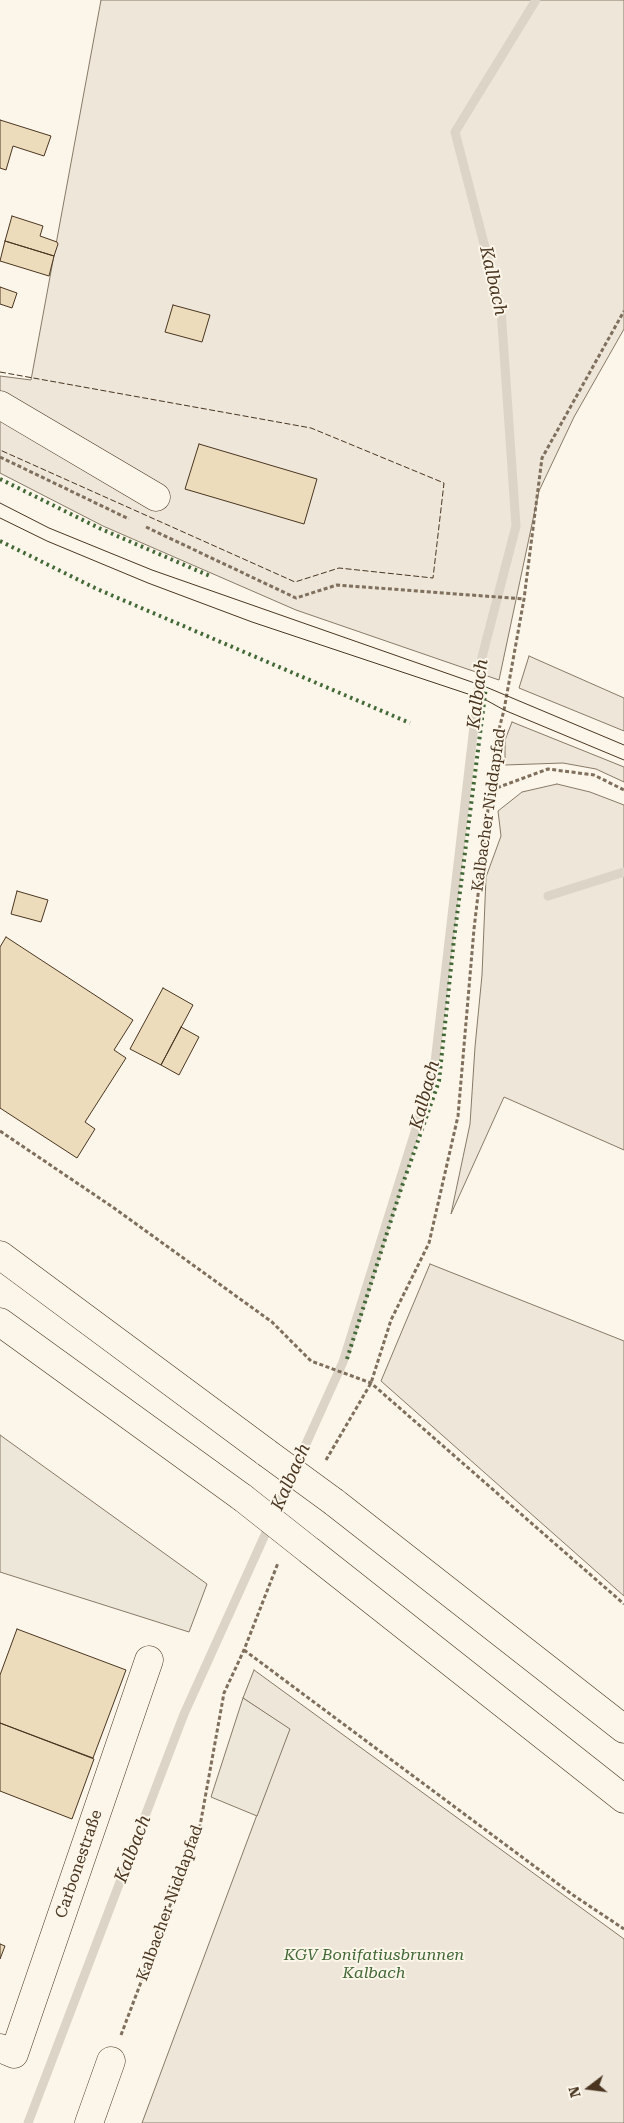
<!DOCTYPE html>
<meta charset="utf-8">
<style>
body{margin:0}
#map{position:relative;width:624px;height:2123px;overflow:hidden;background:#fbf6e9;font-family:"Roboto Serif",serif}
canvas{display:block}
.north{position:absolute;left:564px;top:2063px;width:50px;height:50px;-webkit-text-stroke:4px #fbf6e9;paint-order:stroke;rotate:255deg;font-size:14px;font-weight:700;line-height:20px;text-align:center;color:#4a3520}
.north::after{content:'';display:block;margin:auto;width:18px;height:22px;background:#4a3520;clip-path:polygon(50% 0,100% 100%,50% 72%,0 100%)}
</style>
<div id="map">
<canvas width="624" height="2123"></canvas>
<div class="north">N</div>
</div>
<script>
const ctx = document.querySelector('canvas').getContext('2d');
ctx.lineJoin = 'round';
function fill(path, color) { ctx.fillStyle = color; ctx.fill(path, 'evenodd'); }
const toPath = rows => new Path2D(rows.map(r => 'M' + r).join(''));
function strokePath(path, color, width, dash) { ctx.strokeStyle = color; ctx.lineWidth = width; ctx.lineCap = dash ? 'butt' : 'round'; ctx.setLineDash(dash || []); ctx.stroke(path); }
function drawText(font, color, halo, rows, align = 'center') {
  ctx.font = font + ' "Roboto Serif",serif'; ctx.lineWidth = 4; ctx.setLineDash([]); ctx.textBaseline = 'middle'; ctx.strokeStyle = halo; ctx.fillStyle = color; for (const [text, x, y, turn = 0] of rows) {
    ctx.save(); ctx.translate(x, y); ctx.rotate((+turn || 0) * Math.PI / 180); ctx.textAlign = isNaN(turn) ? turn : align; if (halo) ctx.strokeText(text, 0, 0); ctx.fillText(text, 0, 0); ctx.restore();
  }
}
const green = toPath([
 [101,0,624,0,624,329,574,417,539,491,499,680,296,610,103,526,0,473,0,376,31,380,101,0],
 [529,656,624,698,624,731,519,688,529,656],
 [512,722,624,767,624,782,596,769,563,763,505,765,505,740,512,722],
 [557,784,590,792,624,805,624,1150,504,1097,451,1214,470,1124,475,1047,482,975,486,877,501,836,498,811,522,792,557,784],
 [430,1264,624,1341,624,1596,381,1381,430,1264],
 [254,1670,624,1939,624,2123,142,2123,289,1729,243,1698,254,1670]
]);
fill(green, '#ede6d9');
strokePath(green, '#887966', 1);
const parking = toPath([
 [0,1435,207,1584,189,1632,0,1572,0,1435],
 [243,1698,290,1729,257,1816,211,1797,243,1698]
]);
fill(parking, '#ede7d9');
strokePath(parking, '#887966', 1);
strokePath(toPath([
 [548,896,624,872],
 [28,2123,184,1714,343,1362,434,1071,482,657,516,526,501,309,455,132,536,0]
]), '#dcd4c6', 9);
const building = toPath([
 [0,120,51,136,44,156,13,146,6,170,0,168,0,120],
 [12,216,43,226,40,236,57,242,58,244,54,256,5,241,12,216],
 [5,241,54,256,49,276,0,261,5,241],
 [0,287,17,293,12,308,0,304,0,287],
 [173,305,210,315,202,342,165,332,173,305],
 [199,444,317,479,304,524,185,489,199,444],
 [17,891,48,900,41,922,11,914,17,891],
 [6,937,133,1020,114,1050,126,1058,85,1122,95,1129,77,1158,0,1108,0,947,6,937],
 [163,988,193,1005,161,1065,130,1049,163,988],
 [181,1027,199,1037,179,1075,161,1065,181,1027],
 [17,1629,126,1670,93,1758,0,1723,0,1675,17,1629],
 [0,1723,94,1759,72,1819,0,1791,0,1723],
 [0,1944,5,1946,0,1959,0,1944]
]);
fill(building, '#ecdcbc');
strokePath(building, '#4a3520', 1);
const minor = toPath([
 [0,405,156,497],
 [0,2048,14,2054,149,1660],
 [89,2123,111,2061]
]);
const highway = toPath([
 [0,1255,267,1453],
 [0,1322,243,1498],
 [334,1502,624,1729],
 [310,1551,624,1799]
]);
strokePath(minor, '#4a3520', 29);
strokePath(highway, '#4a3520', 29);
strokePath(toPath([
 [0,457,129,519],
 [146,527,296,598,337,585,524,599],
 [491,790,548,769,594,775,624,790],
 [0,1131,114,1208,272,1322,311,1361,371,1383,624,1604],
 [326,1460,371,1383,391,1320,429,1243,458,1116,474,929,496,741,504,710,524,599,542,458,624,311],
 [244,1650,573,1895,624,1929],
 [121,2035,200,1826,224,1693,244,1650,278,1563]
]), '#7f6f5c', 3, [4, 2.5]);
strokePath(minor, '#fbf6e9', 28);
strokePath(highway, '#fbf6e9', 28);
strokePath(toPath([
 [0,503,49,528,152,570,486,687,624,745],
 [0,518,47,541,148,583,252,622,486,700,504,710,624,760]
]), '#4a3520', 1);
const highwayBridge = toPath([
 [267,1453,334,1502],
 [243,1498,310,1551]
]);
strokePath(highwayBridge, '#4a3520', 29, []);
strokePath(highwayBridge, '#fbf6e9', 28);
strokePath(toPath([
 [0,479,101,529,210,576],
 [0,541,97,589,410,723],
 [347,1359,401,1189,439,1081,454,939,486,687]
]), '#436837', 4, [2.5, 4]);
strokePath(toPath([
 [0,372,311,428,444,483,433,578,339,568,295,582,0,450]
]), '#4a3520', 1, [6, 2.5]);
drawText('16px', '#4a3520', '#fbf6e9', [
 ["Kalbacher Niddapfad",489,810,-82],
 ["Carbonestraße",79,1864,-71],
 ["Kalbacher Niddapfad",170,1903,-70]
]);
drawText('italic 16px', '#436837', '#fbf6e9', [
 ["KGV Bonifatiusbrunnen",374,1955],
 ["Kalbach",374,1973]
]);
drawText('italic 18px', '#4a3520', '#fbf6e9', [
 ["Kalbach",493,281,77],
 ["Kalbach",478,694,-83],
 ["Kalbach",425,1095,-75],
 ["Kalbach",291,1477,-66],
 ["Kalbach",133,1849,-69]
]);
</script>
